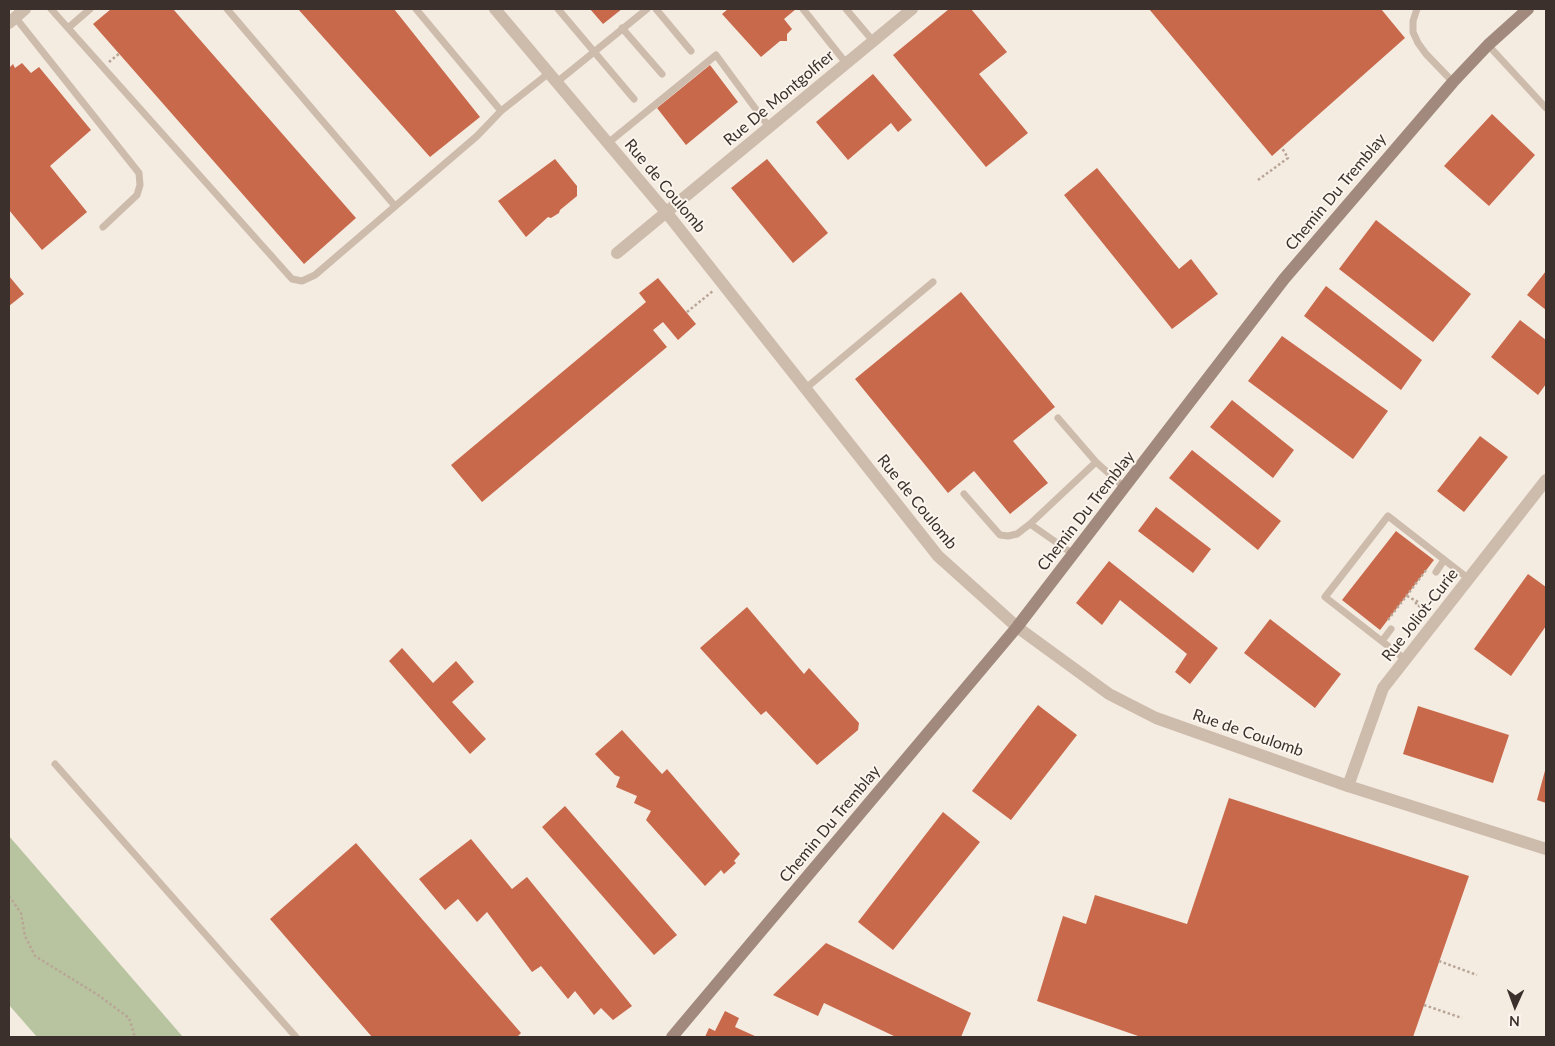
<!DOCTYPE html>
<style>
body{margin:0}
#map{position:relative;width:1555px;height:1046px;overflow:hidden;background:#f4ebe1;font-family:Lato,sans-serif}
canvas{display:block}
.frame{position:absolute;inset:0;border:10px solid #3b302b;pointer-events:none}
.north{position:absolute;left:1490px;top:981px;width:50px;height:50px;-webkit-text-stroke:4px #fbf5ee;paint-order:stroke;rotate:182deg;font-size:14px;font-weight:700;line-height:20px;text-align:center;color:#3b302b}
.north::after{content:'';display:block;margin:auto;width:18px;height:22px;background:#3b302b;clip-path:polygon(50% 0,100% 100%,50% 72%,0 100%)}
</style>
<div id="map">
<canvas width="1555" height="1046"></canvas>
<div class="frame"></div>
<div class="north">N</div>
</div>
<script>
const ctx = document.querySelector('canvas').getContext('2d');
ctx.lineJoin = 'round';
function fill(path, color) { ctx.fillStyle = color; ctx.fill(path, 'evenodd'); }
const toPath = rows => new Path2D(rows.map(r => 'M' + r).join(''));
function strokePath(path, color, width, dash) { ctx.strokeStyle = color; ctx.lineWidth = width; ctx.lineCap = dash ? 'butt' : 'round'; ctx.setLineDash(dash || []); ctx.stroke(path); }
function drawText(font, color, halo, rows, align = 'center') {
  ctx.font = font + ' Lato,sans-serif'; ctx.lineWidth = 4; ctx.setLineDash([]); ctx.textBaseline = 'middle'; ctx.strokeStyle = halo; ctx.fillStyle = color; for (const [text, x, y, turn = 0] of rows) {
    ctx.save(); ctx.translate(x, y); ctx.rotate((+turn || 0) * Math.PI / 180); ctx.textAlign = isNaN(turn) ? turn : align; if (halo) ctx.strokeText(text, 0, 0); ctx.fillText(text, 0, 0); ctx.restore();
  }
}
fill(toPath([
 [9,836,183,1037,37,1037,9,1005]
]), '#b8c4a0');
fill(toPath([
 [111,9,173,9,356,218,304,264,93,24],
 [298,9,394,9,480,117,430,157],
 [590,9,622,9,603,24],
 [728,9,796,9,784,19,792,29,787,34,787,41,780,41,761,57,722,14],
 [949,9,971,9,1007,52,979,74,1028,133,986,167,893,55],
 [1149,9,1381,9,1405,38,1272,156],
 [22,63,31,73,39,67,91,130,50,166,87,212,42,250,9,210,9,68,13,64,15,68],
 [710,65,738,102,686,145,657,108],
 [873,74,912,120,898,132,891,123,848,160,816,122],
 [1492,114,1535,155,1489,206,1444,166],
 [555,159,577,186,577,196,560,210,559,213,551,218,548,217,526,237,498,201],
 [767,159,828,233,793,263,731,188],
 [1097,168,1179,269,1191,259,1218,294,1172,329,1064,195],
 [1376,220,1471,294,1433,342,1339,269],
 [1546,271,1546,310,1527,295],
 [9,276,24,294,9,306],
 [658,278,696,324,678,340,663,322,653,330,667,347,482,502,451,465,646,302,639,293],
 [1326,286,1422,360,1401,390,1304,316],
 [961,292,1055,407,1013,441,1048,483,1010,514,974,471,948,493,855,379],
 [1520,320,1546,340,1546,384,1538,395,1491,357],
 [1282,336,1388,411,1353,459,1248,381],
 [1232,400,1294,450,1273,478,1210,427],
 [1480,436,1508,457,1464,512,1437,491],
 [1192,450,1281,521,1258,550,1169,478],
 [1156,507,1211,549,1193,573,1138,531],
 [1396,531,1434,560,1380,630,1342,600],
 [1109,561,1218,648,1190,684,1175,672,1187,654,1120,600,1102,625,1076,603],
 [1528,574,1546,587,1546,626,1511,676,1474,649],
 [747,607,804,674,809,668,859,723,858,730,817,765,766,711,761,715,700,648],
 [1270,619,1341,674,1315,708,1244,653],
 [402,648,433,683,456,661,474,682,452,702,486,739,470,754,389,661],
 [1038,705,1077,735,1011,820,972,791],
 [1418,706,1509,735,1493,783,1403,754],
 [622,730,662,774,667,769,740,854,734,861,736,863,724,874,721,870,705,886,646,820,651,811,634,803,637,796,616,787,620,777,615,775,595,754],
 [1546,767,1546,803,1537,800],
 [1229,798,1469,876,1413,1037,1141,1037,1037,1001,1063,916,1086,924,1095,895,1187,924],
 [565,806,677,935,654,955,542,827],
 [943,812,980,842,893,950,858,922],
 [471,839,512,889,527,877,632,1006,613,1020,601,1008,594,1015,575,991,568,999,541,966,532,972,487,912,477,922,458,899,445,910,419,879],
 [356,843,521,1033,517,1037,372,1037,270,919],
 [826,943,971,1013,961,1037,896,1037,824,1003,818,1016,773,995],
 [725,1011,739,1018,735,1027,757,1037,705,1037,709,1028,715,1031]
]), '#c8694b');
strokePath(toPath([
 [109,62,120,53],
 [1258,180,1288,158,1282,148],
 [687,312,713,291],
 [1407,596,1422,604,1424,608,1429,612],
 [1416,602,1416,605,1424,608],
 [1388,620,1427,569],
 [9,896,21,913,25,936,35,956,98,995,129,1018,135,1037],
 [1439,961,1477,975],
 [1424,1005,1462,1018]
]), '#b9a596', 2.5, [2.5, 2.5]);
strokePath(toPath([
 [51,9,292,279,302,281,315,275,477,136,501,111],
 [227,9,395,206],
 [416,9,501,111,549,73],
 [558,9,634,99],
 [656,9,691,51],
 [803,9,846,63],
 [846,9,873,41],
 [1417,9,1413,21,1413,32,1418,43,1426,54,1453,82],
 [15,17,139,173,140,185,137,195,103,227],
 [68,28,90,9],
 [622,28,662,74],
 [1488,45,1546,108],
 [557,82,647,9],
 [608,143,716,55,769,127],
 [806,388,933,282],
 [1058,418,1096,462],
 [964,494,1000,535,1008,536,1017,534,1030,524],
 [1073,554,1030,524,1096,462,1124,487],
 [1436,572,1444,560],
 [1382,641,1391,629],
 [1406,660,1325,597,1388,516,1469,579],
 [55,764,296,1037]
]), '#cdbbac', 7);
strokePath(toPath([
 [495,9,666,212,938,556,1017,627,1109,694,1156,718,1348,786,1546,849],
 [9,23,25,9],
 [617,253,912,9],
 [1348,786,1383,688,1546,480]
]), '#cdbbac', 12);
strokePath(toPath([
 [672,1037,1017,627,1284,279,1453,82,1488,45,1528,9]
]), '#a18a7d', 12);
drawText('16px', '#3b302b', '#fbf5ee', [
 ["Rue De Montgolfier",779,98,-40],
 ["Rue de Coulomb",665,186,50],
 ["Chemin Du Tremblay",1336,192,-50],
 ["Rue de Coulomb",917,502,51],
 ["Chemin Du Tremblay",1086,511,-52],
 ["Rue Joliot-Curie",1420,615,-52],
 ["Rue de Coulomb",1248,733,19],
 ["Chemin Du Tremblay",830,824,-50]
]);
</script>
